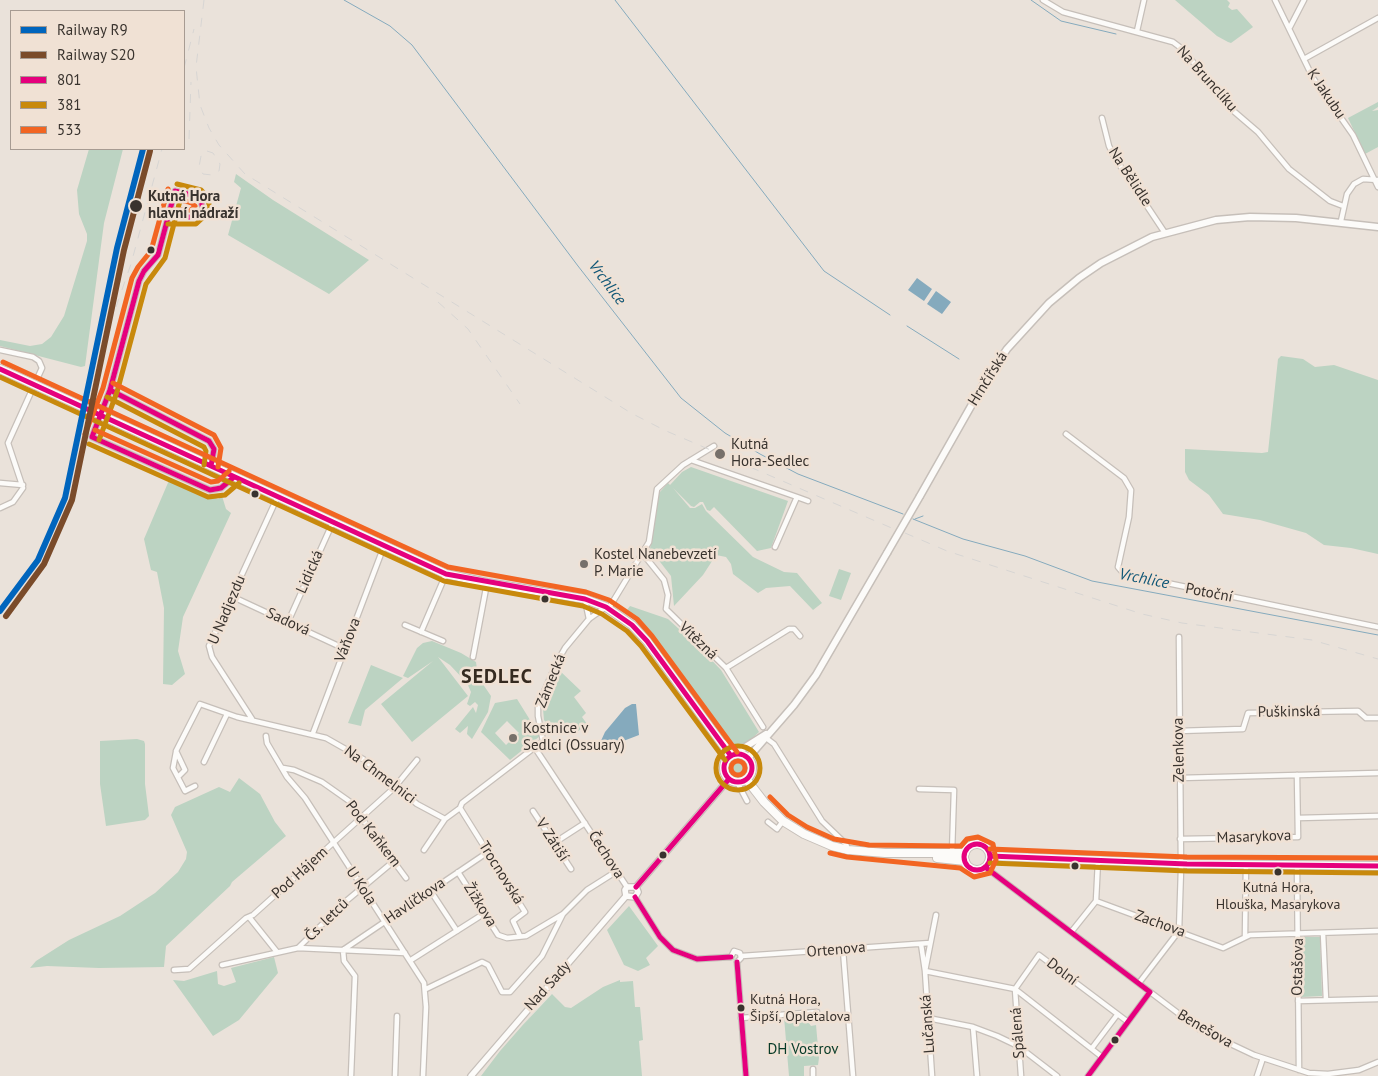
<!DOCTYPE html>
<meta charset="utf-8">
<style>
body{margin:0}
#map{position:relative;width:1378px;height:1076px;overflow:hidden;background:#eae2da;font-family:"PT Sans",sans-serif}
canvas{display:block}
.legend{position:absolute;left:10px;top:10px;width:175px;height:140px;box-sizing:border-box;background:#f0e1d4;border:1px solid #a79b92;margin:0;padding:6px 9px;list-style:none;font-size:15px;color:#39332e}
.legend li{display:flex;align-items:center;gap:10px;height:25px}
.legend b{width:25px;border:1px solid #a79b92}
</style>
<div id="map">
<canvas width="1378" height="1076"></canvas>
<ul class="legend">
<li><b style="height:6px;background:#0065bd"></b>Railway R9</li>
<li><b style="height:6px;background:#7a4b2a"></b>Railway S20</li>
<li><b style="height:6px;background:#e5007d"></b>801</li>
<li><b style="height:6px;background:#c8890c"></b>381</li>
<li><b style="height:6px;background:#f26522"></b>533</li>
</ul>
</div>
<script>
const ctx = document.querySelector('canvas').getContext('2d');
ctx.lineJoin = 'round';
function fill(path, color) { ctx.fillStyle = color; ctx.fill(path, 'evenodd'); }
const toPath = rows => new Path2D(rows.map(r => 'M' + r).join(''));
function strokePath(path, color, width, dash) { ctx.strokeStyle = color; ctx.lineWidth = width; ctx.lineCap = dash ? 'butt' : 'round'; ctx.setLineDash(dash || []); ctx.stroke(path); }
function drawText(font, color, halo, rows, align = 'center') {
  ctx.font = font + ' "PT Sans",sans-serif'; ctx.lineWidth = 5; ctx.setLineDash([]); ctx.textBaseline = 'middle'; ctx.strokeStyle = halo; ctx.fillStyle = color; for (const [text, x, y, turn = 0] of rows) {
    ctx.save(); ctx.translate(x, y); ctx.rotate((+turn || 0) * Math.PI / 180); ctx.textAlign = isNaN(turn) ? turn : align; if (halo) ctx.strokeText(text, 0, 0); ctx.fillText(text, 0, 0); ctx.restore();
  }
}
fill(toPath([
 [1175,0,1227,0,1230,3,1228,7,1232,10,1237,9,1253,27,1231,43,1228,42,1217,36],
 [1378,102,1378,107,1372,111,1378,110,1378,147,1365,154,1348,118],
 [89,149,123,149,104,223,85,366,81,367,0,346,0,340,30,346,42,344,51,337,64,316,87,241,87,234,79,214,77,190],
 [236,174,273,200,369,260,329,294,228,235,241,188,234,182],
 [1281,356,1303,359,1315,367,1334,365,1378,380,1378,554,1351,548,1324,545,1306,533,1260,520,1223,514,1209,495,1189,480,1185,472,1185,449,1262,453,1268,452,1278,359],
 [691,467,788,501,771,548,757,551,714,507,710,511,707,510,703,502,700,502,694,507,691,506,673,488,690,508,695,508,702,504,706,511,753,557,784,572,797,573,822,603,813,610,790,586,766,588,758,593,733,574,731,564,726,557,716,555,703,575,674,606,671,576,650,549,659,493,668,483,670,485,682,472],
 [170,478,218,499,222,496,226,509,231,513,183,617,178,651,185,674,172,685,163,684,164,608,157,572,151,570,144,539],
 [839,569,851,573,841,600,829,596],
 [630,606,668,619,700,648,721,670,759,732,746,744,734,745,728,741,655,644,627,610],
 [432,641,461,653,476,662,478,677,491,696,488,712,472,739,467,734,468,726,460,733,455,729,473,707,476,713,478,705,475,702,470,706,467,704,471,692,467,683,450,665,438,657,468,696,412,742,381,704,433,661,408,678,403,676,417,648,423,643],
 [371,665,403,678,365,710,361,726,348,723],
 [560,671,581,691,574,697,586,713,582,717,587,724,576,733,553,731,544,720,543,709],
 [517,699,540,736,510,760,481,732,495,703],
 [507,721,519,733,514,737,518,741,515,744,511,740,506,745,495,733],
 [137,739,144,741,145,744,145,784,149,816,145,820,106,826,100,784,100,741],
 '729 769a10 10 0 1 1 20 0a10 10 0 1 1-20 0Z',
 [239,778,260,794,275,822,286,836,232,882,230,886,166,946,164,967,99,968,47,966,30,968,36,961,69,940,120,916,155,893,178,872,186,859,187,852,171,815,175,807,219,787,230,792],
 [629,906,658,946,646,958,650,965,638,971,624,965,607,930],
 [1302,937,1320,937,1322,996,1302,997,1300,993],
 [274,957,278,973,239,1020,213,1036,173,980,184,981,217,971,218,984,224,986,236,982,231,968],
 [620,980,620,982,633,981,635,1007,640,1007,643,1040,639,1041,642,1076,481,1076,500,1051,550,994,523,1025,552,994,565,1007,571,1008,603,987],
 [798,1015,804,1016,811,1026,816,1025,819,1058,818,1065,804,1066,804,1076,789,1076,784,1017]
]), '#bcd3c2');
fill(toPath([
 [917,278,932,289,924,301,908,290],
 [936,291,951,302,942,314,927,304],
 [632,704,636,704,639,735,605,748,600,743,605,732,625,708]
]), '#85aabd');
strokePath(toPath([
 [344,0,390,26,412,45,578,266,681,398,725,433,760,454,798,474,903,514],
 [615,0,824,271,890,315],
 [1031,0,1061,21,1116,34],
 [907,326,959,359],
 [913,519,963,539,1025,556,1092,581,1378,635],
 [915,519,923,516]
]), '#85aabd', 1);
const minor = toPath([
 [1043,0,1063,12,1173,42,1185,51,1212,88,1230,108,1258,132,1289,169,1330,201,1343,206],
 [1275,0,1313,78,1353,135,1378,187],
 [1290,27,1304,0],
 [1137,31,1144,0],
 [1304,59,1378,18],
 [1102,118,1109,146,1115,158,1165,233],
 [168,217,198,215,203,209,201,201,194,195,175,191,158,255,144,271,139,281,110,390,92,437,210,490,221,488,234,477],
 [1341,221,1347,194,1354,184,1363,179,1378,180],
 [0,350,33,357,39,361,42,368,8,443,23,488,13,502,0,508],
 [110,390,209,441,214,449,211,466],
 [1066,434,1124,478,1131,490,1129,517,1118,567,1124,574,1378,627],
 [691,460,797,497,775,547],
 [0,483,23,485],
 [797,497,808,501],
 [643,554,664,580,668,595,666,609,726,668,763,727],
 [231,596,345,649],
 [585,600,589,619],
 [609,608,649,542,657,489,683,465,714,446],
 [288,622,333,522],
 [405,625,443,641],
 [421,632,446,574],
 [473,657,487,583],
 [726,668,789,629,794,629,800,636],
 [252,719,212,657,209,646,278,496],
 [1178,731,1243,729,1248,713,1358,711,1366,718,1378,718],
 [313,733,384,546],
 [266,736,267,743,287,777,305,798,424,983,426,1007,423,1076],
 [766,738,774,744,822,821,846,844,848,850],
 [535,748,627,887],
 [176,752,173,768,185,791,195,786],
 [204,762,227,714],
 [283,768,294,770,322,782,349,801,406,878],
 [178,777,185,770,176,751,200,704,237,717,326,738,363,759,417,804,445,819],
 [1179,778,1378,773],
 [737,782,747,801],
 [919,789,954,790,952,853],
 [460,808,525,912,513,921,520,936],
 [533,811,571,869],
 [1298,818,1378,816],
 [768,822,777,829,783,821],
 [1180,839,1298,837,1297,775],
 [554,843,585,823],
 [424,850,445,819,460,808,462,803,543,741,538,716,538,706,557,662,565,648,589,619,606,607],
 [1297,865,1299,1070],
 [985,867,1199,1029,1254,1055,1309,1073,1328,1074,1359,1070,1378,1062],
 [458,872,498,935,507,938,526,936,563,914,587,890,617,871],
 [430,890,457,931],
 [635,897,660,937,673,950,697,959,731,957],
 [1096,901,1223,948,1250,935,1378,931],
 [249,917,277,952],
 [1072,931,1096,901,1098,861],
 [1323,933,1326,1000],
 [1245,937,1246,864],
 [921,944,925,971,1015,989,1102,1057],
 [298,948,405,953],
 [343,950,488,852],
 [343,950,344,961,355,976,351,1076],
 [843,950,853,1076],
 [742,956,930,943],
 [731,957,734,951,740,953,741,958,737,962],
 [411,960,485,913],
 [737,962,746,1076],
 [222,965,298,948,345,902,394,861],
 [174,970,189,969,246,918,253,915,394,788,417,760],
 [1139,983,1179,931,1181,869,1179,637],
 [426,989,482,962,488,965,502,992,510,992,542,956,563,914],
 [1298,1001,1378,999],
 [741,1018,817,1012],
 [928,1018,973,1027,997,1036,1018,1046,1057,1076],
 [973,1027,977,1076],
 [1092,1048,1117,1015],
 [813,1069,813,1076],
 [395,1076,397,1016],
 [932,1076,925,971,936,915],
 [1021,1076,1015,989,1039,955,1128,1022],
 [1088,1076,1150,992],
 [1257,1076,1263,1058]
]);
const tertiary = toPath([
 [636,887,729,779],
 [626,896,635,897,638,892,636,887],
 [626,896,625,890,627,887,636,887],
 [471,1076,626,896]
]);
const secondary = toPath([
 [920,496,983,385,1007,349,1049,303,1079,278,1101,263,1152,237,1216,220,1250,217,1296,218,1378,227],
 [722,742,733,749,742,749,766,734],
 [748,758,794,705,816,675,887,553]
]);
const primary = toPath([
 [0,369,9,373],
 [116,422,446,574,487,583,585,599,606,607,632,625,647,641,731,756],
 '724 768a14 14 0 1 1 28 0a14 14 0 1 1-28 0Z',
 [747,780,764,802,783,821,804,834,832,846,848,850,885,853,965,853],
 '964 857a13 13 0 1 1 26 0a13 13 0 1 1-26 0Z',
 [990,856,1187,864,1378,866],
 [937,858,965,861]
]);
strokePath(minor, '#c6bfb9', 7);
strokePath(tertiary, '#c6bfb9', 8);
strokePath(secondary, '#c6bfb9', 9);
strokePath(primary, '#c6bfb9', 10);
strokePath(minor, '#fcfbf9', 4.5);
strokePath(tertiary, '#fcfbf9', 5.5);
strokePath(secondary, '#fcfbf9', 6);
strokePath(primary, '#fcfbf9', 8);
strokePath(toPath([
 [204,0,196,67,200,105,209,128,219,145,245,174,631,413,664,430,894,529],
 [184,68,194,29],
 [189,139,191,82],
 [207,151,213,153,220,164,219,171,212,175,203,174,199,167,201,156,207,151],
 [438,302,468,329,520,404],
 [116,307,131,264,162,149],
 [905,533,947,551,1142,614,1182,623,1312,640,1378,659]
]), '#d7d5d3', 1, [9, 9]);
const secondaryBridge = toPath([
 [887,553,920,496]
]);
const primaryBridge = toPath([
 [9,373,116,422]
]);
strokePath(secondaryBridge, '#c6bfb9', 9, []);
strokePath(primaryBridge, '#c6bfb9', 10, []);
strokePath(secondaryBridge, '#fcfbf9', 6);
strokePath(primaryBridge, '#fcfbf9', 8);
strokePath(toPath([
 [168,217,194,217,203,209,201,201,196,196,175,191],
 [0,369,446,574,585,599,606,607,632,625,647,641,731,756],
 [110,390,209,441,214,449,211,466],
 [92,437,110,390,139,281,144,271,158,255,175,191],
 [92,437,210,490,221,488,234,477],
 '724 768a14 14 0 1 1 28 0a14 14 0 1 1-28 0Z',
 '964 857a13 13 0 1 1 26 0a13 13 0 1 1-26 0Z',
 [990,856,1187,864,1378,866],
 [985,867,1150,992],
 [636,887,729,779],
 [635,897,660,937,673,950,697,959,731,957],
 [737,962,746,1076],
 [1088,1076,1150,992]
]), '#e5007d', 5);
strokePath(toPath([
 [168,224,196,224,210,211,208,198,201,190,177,184],
 [0,377,444,581,583,606,602,614,627,631,641,646,725,760],
 [107,397,204,447,206,451,204,465],
 [99,440,117,392,146,284,165,258,182,193],
 [89,444,208,497,225,495,239,483],
 '716 768a22 22 0 1 1 44 0a22 22 0 1 1-44 0Z',
 [990,863,1187,871,1378,873]
]), '#c8890c', 5);
strokePath(toPath([
 [168,210,191,210,195,206,192,203,173,198],
 [3,362,448,567,586,592,609,600,637,619,652,636,737,752],
 [113,383,214,435,221,448,218,467],
 [95,430,211,482,218,481,229,471],
 [85,434,103,388,132,278,138,267,151,251,168,189],
 '731 768a7 7 0 1 1 14 0a7 7 0 1 1-14 0Z',
 [770,797,788,815,807,827,834,839,869,845,952,846,961,846,967,839,978,837,993,844,996,860,990,873,974,877,960,868,847,857,830,853],
 [990,849,1187,857,1378,858]
]), '#f26522', 5);
strokePath(toPath([
 [0,611,38,560,65,498,117,248,143,149]
]), '#0065bd', 6);
strokePath(toPath([
 [6,616,44,564,72,500,124,250,150,151]
]), '#7a4b2a', 6);
for (const [x, y, r, color] of [
 [136,206,7,"#39332e"],
 [151,250,4.5,"#39332e"],
 [720,454,6,"#77706a"],
 [255,494,4.5,"#39332e"],
 [584,564,5,"#77706a"],
 [545,599,4.5,"#39332e"],
 [513,738,5,"#77706a"],
 [663,855,4.5,"#39332e"],
 [1075,866,4.5,"#39332e"],
 [1278,872,4.5,"#39332e"],
 [741,1008,4.5,"#39332e"],
 [1115,1040,4.5,"#39332e"]
]) { const dot = new Path2D(); dot.arc(x, y, r, 0, 2 * Math.PI); ctx.fillStyle = color; ctx.fill(dot); strokePath(dot, '#f0e1d4', 2); }
drawText('14px', '#39332e', '#f0e1d4', [
 ["Kutná Hora,",1278,888],
 ["Hlouška, Masarykova",1278,905],
 ["Kutná Hora,",750,1000,"left"],
 ["Šipší, Opletalova",750,1017,"left"]
]);
drawText('15px', '#39332e', '#f0e1d4', [
 ["Na Brunclíku",1207,79,48],
 ["K Jakubu",1326,94,56],
 ["Na Bělidle",1130,177,57],
 ["Hrnčířská",988,379,-58],
 ["Lidická",310,572,-66],
 ["Potoční",1209,593,11],
 ["U Nadjezdu",227,610,-67],
 ["Sadová",288,622,25],
 ["Váňova",348,640,-69],
 ["Vítězná",698,641,44],
 ["Zámecká",551,681,-68],
 ["Puškinská",1289,712,-1],
 ["Zelenkova",1179,750,-91],
 ["Na Chmelnici",380,775,37],
 ["Pod Kaňkem",373,834,52],
 ["Masarykova",1254,837,-2],
 ["V Zátiší",552,840,57],
 ["Čechova",606,855,57],
 ["Pod Hájem",300,873,-42],
 ["Trocnovská",501,873,58],
 ["U Kola",361,886,56],
 ["Havlíčkova",415,901,-34],
 ["Žižkova",480,905,58],
 ["Čs. letců",327,920,-44],
 ["Zachova",1160,924,20],
 ["Ortenova",836,950,-5],
 ["Ostašova",1298,967,-89],
 ["Dolní",1062,972,37],
 ["Nad Sady",548,986,-48],
 ["Lučanská",928,1024,-94],
 ["Benešova",1205,1029,30],
 ["Spálená",1018,1033,-94]
]);
drawText('bold 15px', '#39332e', '#f0e1d4', [
 ["Kutná Hora",148,197],
 ["hlavní nádraží",148,214]
], 'left');
drawText('15px', '#39332e', '#f0e1d4', [
 ["Kutná",731,445],
 ["Hora-Sedlec",731,462],
 ["Kostel Nanebevzetí",594,555],
 ["P. Marie",594,572],
 ["Kostnice v",523,729],
 ["Sedlci (Ossuary)",523,746]
], 'left');
drawText('15px', '#063a27', '#f0e1d4', [
 ["DH Vostrov",803,1050]
]);
drawText('italic 16px', '#105777', '#f0e1d4', [
 ["Vrchlice",607,283,53],
 ["Vrchlice",1144,579,11]
]);
ctx.letterSpacing = '1px';
drawText('bold 20px', '#352a20', '#f0e1d4', [
 ["SEDLEC",497,677]
]);
ctx.letterSpacing = '0px';
</script>
